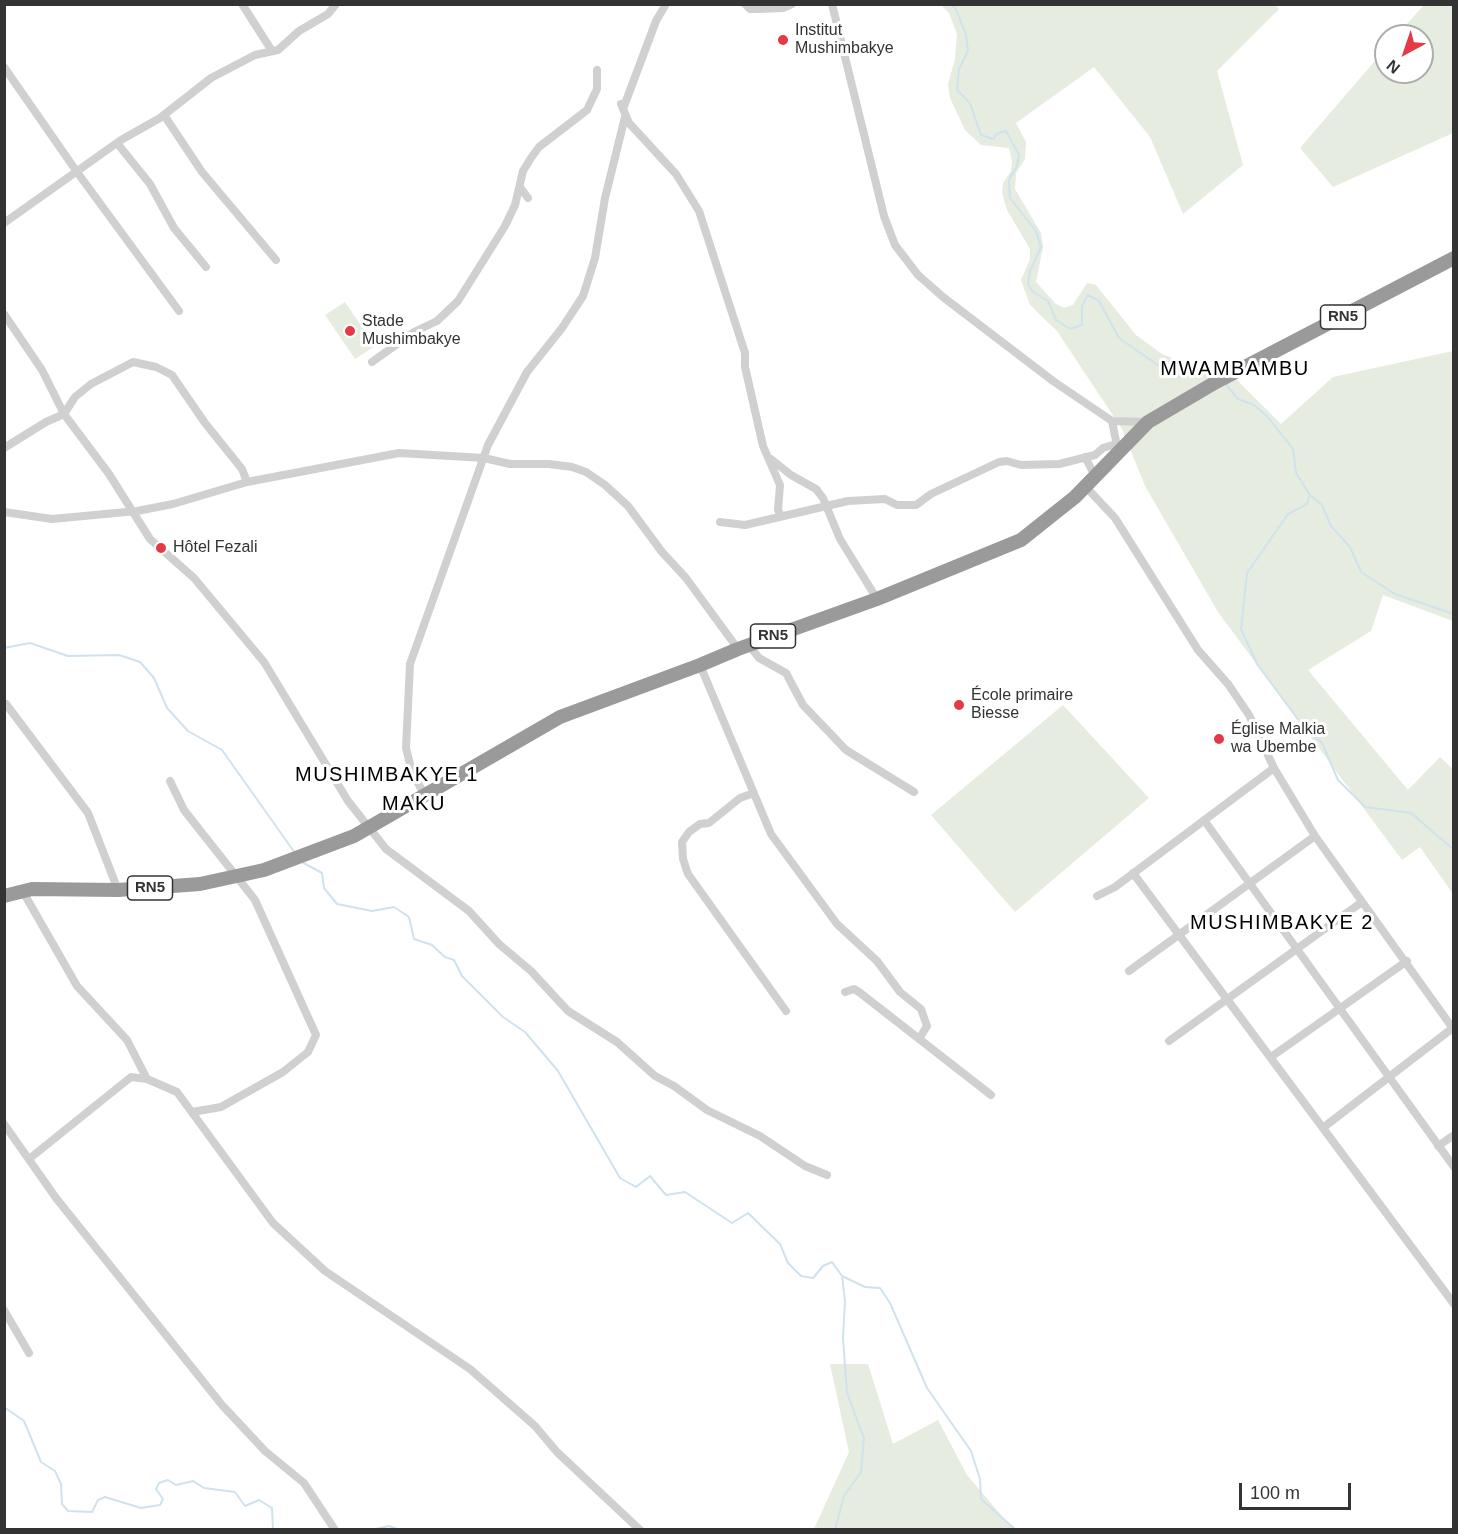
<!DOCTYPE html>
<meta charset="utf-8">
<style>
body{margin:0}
#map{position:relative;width:1458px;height:1534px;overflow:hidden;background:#fff;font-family:Arial,sans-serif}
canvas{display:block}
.frame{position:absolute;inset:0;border:6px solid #333;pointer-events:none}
.north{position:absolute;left:1374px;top:24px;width:60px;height:60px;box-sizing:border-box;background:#fff;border:2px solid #adadad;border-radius:50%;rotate:220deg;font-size:16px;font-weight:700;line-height:24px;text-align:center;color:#333}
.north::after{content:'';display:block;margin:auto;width:21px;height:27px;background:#e63946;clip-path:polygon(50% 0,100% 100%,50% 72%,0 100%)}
.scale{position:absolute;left:1239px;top:1483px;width:112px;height:27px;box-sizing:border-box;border:3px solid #333;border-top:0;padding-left:8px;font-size:18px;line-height:21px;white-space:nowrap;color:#333;-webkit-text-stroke:4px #fff;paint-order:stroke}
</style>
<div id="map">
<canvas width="1458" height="1534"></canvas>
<div class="frame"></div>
<div class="north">N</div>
<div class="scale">100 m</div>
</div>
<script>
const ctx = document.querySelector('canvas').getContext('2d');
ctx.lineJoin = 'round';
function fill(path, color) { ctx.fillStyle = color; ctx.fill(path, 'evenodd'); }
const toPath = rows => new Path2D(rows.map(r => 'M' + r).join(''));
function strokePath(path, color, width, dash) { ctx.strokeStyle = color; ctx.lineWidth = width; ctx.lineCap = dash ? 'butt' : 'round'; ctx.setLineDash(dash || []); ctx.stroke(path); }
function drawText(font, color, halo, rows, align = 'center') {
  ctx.font = font + ' Arial,sans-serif'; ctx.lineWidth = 6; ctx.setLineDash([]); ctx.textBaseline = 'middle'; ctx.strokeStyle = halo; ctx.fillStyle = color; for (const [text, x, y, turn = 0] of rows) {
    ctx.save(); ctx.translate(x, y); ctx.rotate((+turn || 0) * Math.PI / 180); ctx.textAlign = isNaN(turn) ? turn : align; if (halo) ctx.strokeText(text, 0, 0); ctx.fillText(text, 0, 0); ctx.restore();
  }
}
fill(toPath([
 [1274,4,1279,9,1217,71,1243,165,1183,214,1150,137,1094,67,1016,123,1026,142,1025,159,1016,173,1015,189,1041,233,1043,247,1036,282,1056,304,1064,308,1073,305,1087,283,1096,285,1136,335,1162,354,1185,363,1217,367,1236,379,1281,424,1333,377,1453,351,1453,621,1383,595,1371,631,1308,670,1408,790,1440,757,1453,769,1453,894,1420,847,1402,860,1218,612,1145,486,1122,429,1057,331,1030,305,1021,280,1030,259,1030,249,1007,210,1002,193,1003,183,1011,171,1012,161,1009,148,981,145,965,130,950,98,948,84,955,59,957,34,949,13,941,5],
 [1424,5,1453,5,1453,133,1333,187,1300,148,1386,48,1386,72,1422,72,1422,36,1396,36],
 [345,302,375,346,355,359,325,315],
 [1063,705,1149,798,1015,912,931,815],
 [830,1364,868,1364,893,1444,938,1420,967,1475,1013,1529,814,1529,849,1452]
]), '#e6ecdf');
strokePath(toPath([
 [951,4,956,9,966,35,968,51,959,69,957,90,970,103,981,135,993,139,998,133,1006,131,1019,155,1017,166,1009,180,1010,198,1036,231,1041,247,1030,271,1028,284,1033,292,1048,301,1056,320,1070,329,1082,325,1082,306,1088,295,1099,301,1119,338,1162,368,1179,377,1213,373,1219,375],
 [1224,382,1238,399,1254,405,1267,416,1293,449,1296,473,1310,495,1322,505,1331,526,1350,547,1361,572,1395,594,1454,614],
 [1310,495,1307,504,1288,514,1247,573,1241,629,1257,664,1302,725,1322,743,1338,780,1365,807,1411,813,1454,850],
 [4,648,30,643,68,656,119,655,140,662,154,678,167,708,188,731,222,750,295,853],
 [302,862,322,873,324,888,337,904,372,911,394,907,409,917,414,939,432,945,445,957,454,960,462,976,503,1017,525,1032,558,1071,620,1178,636,1187,650,1176,666,1195,685,1192,732,1223,748,1213,780,1244,788,1263,801,1276,813,1278,823,1266,832,1262,842,1276,865,1287,880,1288,890,1303,927,1388,971,1451,980,1479,981,1499,1016,1530],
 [4,1407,24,1421,41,1462,55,1471,61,1484,62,1504,68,1511,92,1512,98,1500,105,1497,141,1508,160,1505,163,1499,156,1489,159,1483,168,1480,176,1485,193,1481,204,1488,235,1492,245,1506,259,1500,272,1508,273,1530],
 [371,1530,389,1526,400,1530],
 [835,1530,844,1496,861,1472,864,1438,847,1393,843,1338,845,1301,842,1276]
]), '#cfe2ee', 2);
strokePath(toPath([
 [242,4,272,51],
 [745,4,750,9,759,9,783,8,792,4],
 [832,4,884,216,895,245,918,275,943,297,1053,381,1112,421,1118,451],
 [4,67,77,172,179,311],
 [621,104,629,123,676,174,699,211,745,353,745,367,763,446,780,485,778,510,781,516],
 [623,109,656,21,666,4],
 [164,115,202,172,276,260],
 [117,143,150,184,174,228,206,267],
 [520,187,528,198],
 [4,223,121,140,160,118,211,78,255,55,278,50,299,31,328,14,336,4],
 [4,314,42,370,64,414,109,474,150,539,194,578,264,662,348,801,386,849,469,911,499,944,531,971,568,1011,617,1042,655,1076,674,1086,707,1110,760,1136,805,1166,827,1175],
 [372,362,414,332,437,321,458,301,505,226,515,205,523,171,531,158,539,147,587,110,597,89,597,70],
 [1112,421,1148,422],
 [4,448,46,422,64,414,75,397,91,384,133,362,156,367,172,375,205,423,242,469,247,482],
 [1085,457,1095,476],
 [771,459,791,475,816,489,823,498,840,539,877,599],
 [1085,486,1115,518,1198,650,1228,684,1249,715,1274,768,1315,836,1454,1030],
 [4,512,52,519,137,511,173,504,247,482,399,453,484,458,510,464,549,464,572,467,586,472,605,485,628,506,662,552,686,578,738,649],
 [720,522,745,525,848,501,885,499,897,505,916,505,931,494,999,462,1007,461,1021,465,1059,464,1095,455,1103,448,1116,444],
 [749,645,759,658,786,673,803,705,846,750,914,792],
 [700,665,771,834,837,924,877,961,900,992,921,1009,927,1026,919,1039],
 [6,704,88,813,118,890],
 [170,781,184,810,255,900,316,1035,308,1052,283,1072,221,1107,192,1112],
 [754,793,740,798,709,823,700,824,689,832,682,842,683,859,688,874,786,1011],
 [424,794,412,772,406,748,410,664,488,445,527,372,562,328,583,296,595,258,605,198,625,117],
 [1204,820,1454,1167],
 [1133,873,1454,1304],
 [22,890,77,986,127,1040,147,1079],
 [1097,896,1115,887,1274,768],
 [1129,971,1315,836],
 [845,992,854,989,859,992,991,1095],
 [1169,1041,1362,902],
 [1271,1057,1407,961],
 [4,1124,56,1198,222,1405,265,1451,304,1483,335,1530],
 [1324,1127,1454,1027],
 [1438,1146,1454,1135],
 [29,1159,131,1077,147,1079,177,1092,273,1223,325,1271,470,1369,535,1426,557,1452,640,1530],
 [4,1310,29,1353]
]), '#d0d0d0', 8);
strokePath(toPath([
 [4,896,32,889,118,890,200,884,264,870,354,836,560,717,700,665,738,649,877,599,1021,540,1075,497,1148,422,1216,382,1454,258]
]), '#9a9a9a', 14);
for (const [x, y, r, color] of [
 [783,40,6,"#e63946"],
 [350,331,6,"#e63946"],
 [161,548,6,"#e63946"],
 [959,705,6,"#e63946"],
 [1219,739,6,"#e63946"]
]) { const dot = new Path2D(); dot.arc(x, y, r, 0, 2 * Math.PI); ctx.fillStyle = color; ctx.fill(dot); strokePath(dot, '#fff', 2); }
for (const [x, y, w] of [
 [1343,317,45],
 [773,636,45],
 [150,888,45]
]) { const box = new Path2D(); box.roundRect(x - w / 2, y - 12, w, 24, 4.5); ctx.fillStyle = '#fff'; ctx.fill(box); strokePath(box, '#333', 1.5); }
drawText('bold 15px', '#333', null, [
 ["RN5",1343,317],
 ["RN5",773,636],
 ["RN5",150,888]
]);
drawText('16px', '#333', '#fff', [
 ["Institut",795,31],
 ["Mushimbakye",795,49],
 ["Stade",362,322],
 ["Mushimbakye",362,340],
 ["Hôtel Fezali",173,548],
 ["École primaire",971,696],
 ["Biesse",971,714],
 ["Église Malkia",1231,730],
 ["wa Ubembe",1231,748]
], 'left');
ctx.letterSpacing = '1.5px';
drawText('20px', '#000', '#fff', [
 ["MWAMBAMBU",1235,369],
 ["MUSHIMBAKYE 1",387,775],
 ["MAKU",414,804],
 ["MUSHIMBAKYE 2",1282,923]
]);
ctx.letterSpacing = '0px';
</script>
